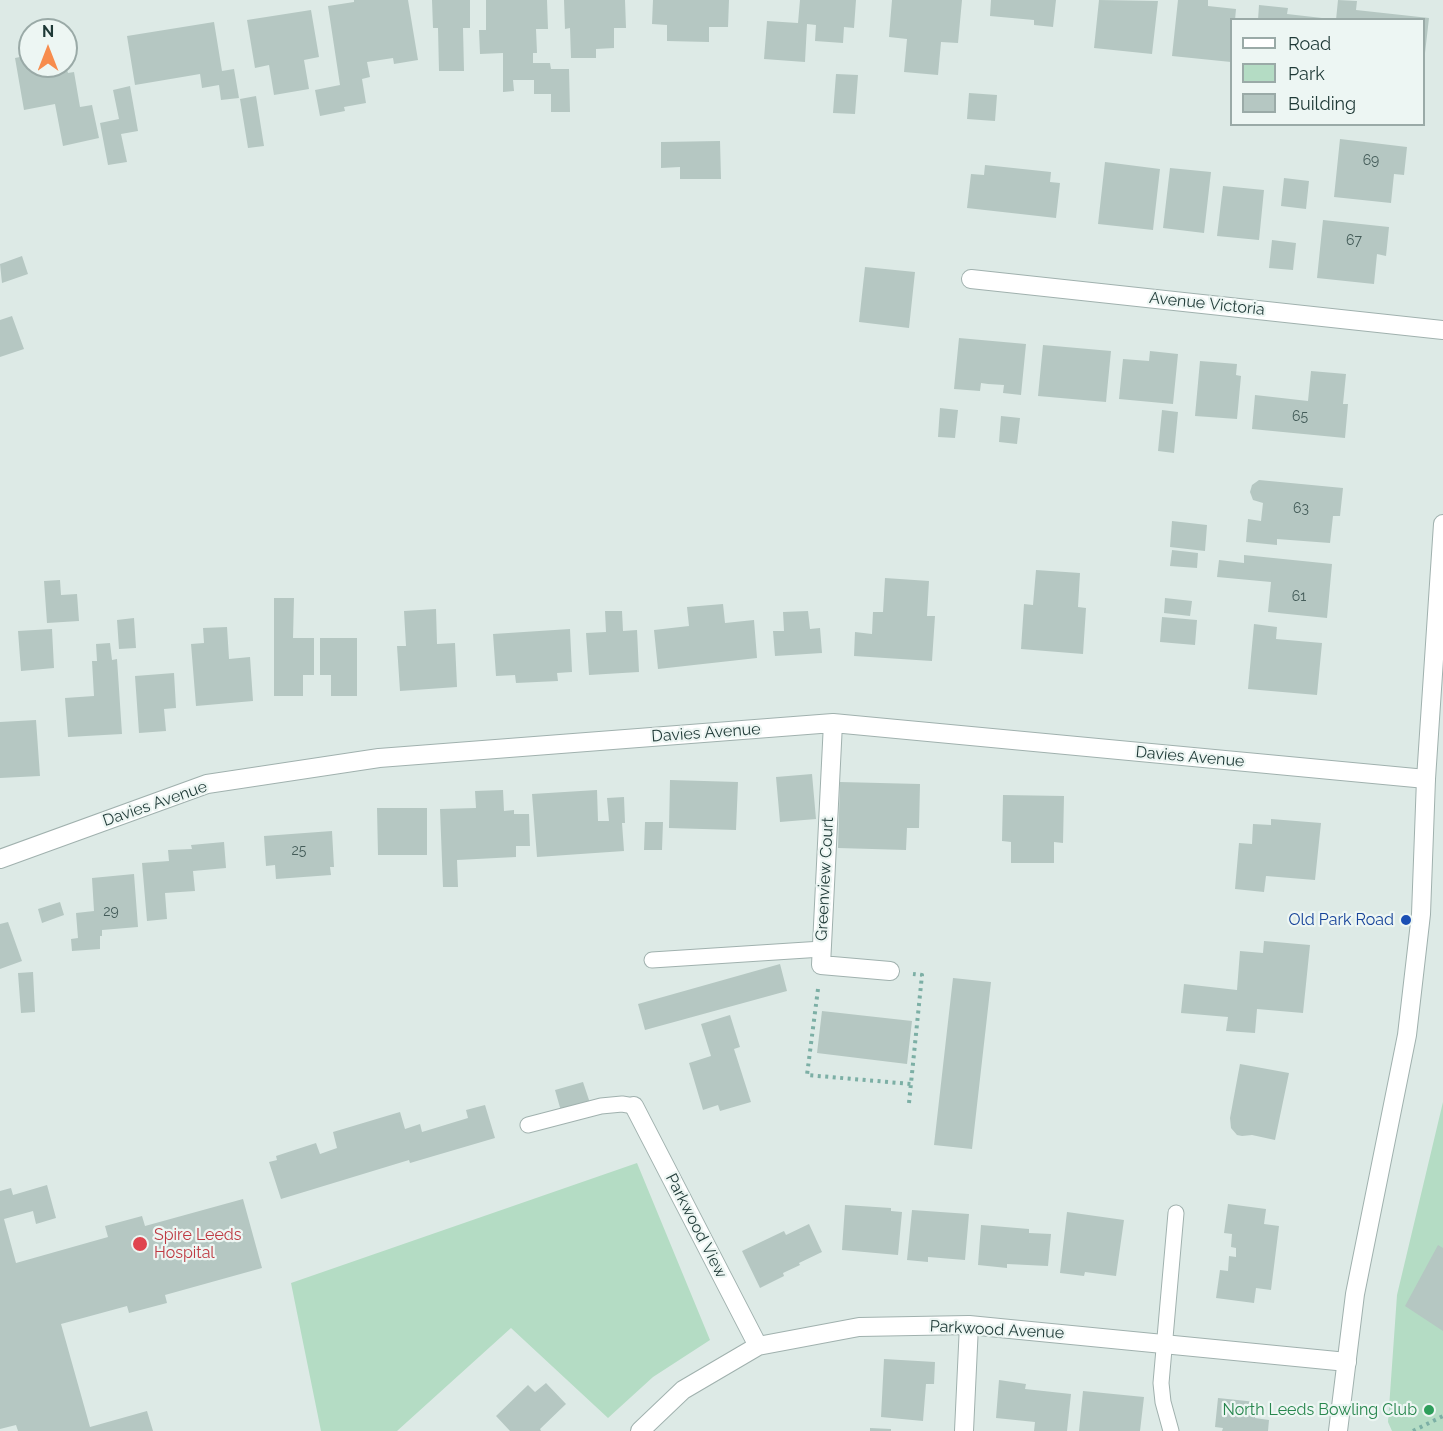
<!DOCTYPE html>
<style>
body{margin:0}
#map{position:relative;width:1443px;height:1431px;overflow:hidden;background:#ddeae6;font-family:Raleway,sans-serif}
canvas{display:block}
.legend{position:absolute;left:1230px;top:18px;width:195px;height:108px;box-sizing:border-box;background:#edf6f3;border:2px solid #9aaaa7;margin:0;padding:8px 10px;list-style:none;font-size:18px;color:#1e3936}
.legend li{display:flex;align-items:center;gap:12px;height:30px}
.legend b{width:30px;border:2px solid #9aaaa7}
.north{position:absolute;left:18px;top:18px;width:60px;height:60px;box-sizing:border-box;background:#edf6f3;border:2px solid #9aaaa7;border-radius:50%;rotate:0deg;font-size:16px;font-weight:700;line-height:24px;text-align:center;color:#1e3936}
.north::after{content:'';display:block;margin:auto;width:21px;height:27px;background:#f78c4d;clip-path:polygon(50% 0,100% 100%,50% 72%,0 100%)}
</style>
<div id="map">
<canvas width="1443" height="1431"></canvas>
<ul class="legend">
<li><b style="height:8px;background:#fff"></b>Road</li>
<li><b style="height:16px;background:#b4dcc4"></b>Park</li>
<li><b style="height:16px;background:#b5c7c2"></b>Building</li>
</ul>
<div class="north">N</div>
</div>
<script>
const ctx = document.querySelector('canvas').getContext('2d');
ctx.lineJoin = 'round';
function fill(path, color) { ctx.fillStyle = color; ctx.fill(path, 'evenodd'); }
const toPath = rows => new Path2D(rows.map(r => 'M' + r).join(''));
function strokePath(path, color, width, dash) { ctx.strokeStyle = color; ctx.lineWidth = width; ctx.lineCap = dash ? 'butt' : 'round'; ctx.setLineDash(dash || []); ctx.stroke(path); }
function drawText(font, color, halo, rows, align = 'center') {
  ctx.font = font + ' Raleway,sans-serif'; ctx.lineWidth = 4.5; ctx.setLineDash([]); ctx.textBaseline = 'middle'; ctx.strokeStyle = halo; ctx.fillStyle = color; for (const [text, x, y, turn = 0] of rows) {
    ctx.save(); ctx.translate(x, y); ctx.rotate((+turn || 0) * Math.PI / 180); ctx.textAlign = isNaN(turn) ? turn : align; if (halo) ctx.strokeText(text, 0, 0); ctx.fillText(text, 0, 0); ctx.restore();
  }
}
fill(toPath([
 [1443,1102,1443,1431,1392,1431,1388,1422,1397,1295],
 [637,1163,710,1340,653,1377,608,1418,511,1328,397,1431,321,1431,291,1283]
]), '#b4dcc4');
fill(toPath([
 [354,0,408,0,418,60,394,64,393,58,367,62,370,77,362,79,366,103,344,107,345,111,320,116,315,90,340,85,328,6,354,2],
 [432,0,470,0,470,28,463,28,464,71,439,71,438,28,433,28],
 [486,0,547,0,548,29,536,29,537,53,533,53,533,63,550,63,551,69,569,69,570,112,551,112,551,94,534,94,534,80,513,80,514,91,503,92,503,53,480,54,479,30,486,30],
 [564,0,625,0,626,28,614,28,614,48,596,49,596,58,571,58,570,28,565,29],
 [653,0,729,0,728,27,709,27,709,42,667,41,667,25,652,24],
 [800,0,856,0,854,28,844,27,843,43,815,41,816,25,807,24,805,62,764,59,767,21,798,23],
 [892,0,962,0,958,43,941,42,938,75,904,72,907,39,889,37],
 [991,0,1056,0,1053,27,1034,25,1034,20,990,16],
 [1099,0,1158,1,1152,54,1094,48],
 [1178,0,1208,0,1208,6,1236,9,1235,20,1232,20,1231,62,1172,56],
 [1338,0,1357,1,1356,10,1429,18,1425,53,1424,53,1424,20,1336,20],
 [1259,5,1288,8,1287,14,1322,18,1322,20,1258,20],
 [311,10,319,57,304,60,309,89,274,95,269,65,255,68,247,20],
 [214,22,222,71,234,69,239,98,221,100,219,85,202,88,200,74,135,85,127,36],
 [30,55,30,66,66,66,68,73,74,72,80,107,92,105,99,138,63,146,55,104,24,110,15,58],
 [836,74,858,75,855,114,833,113],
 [130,86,138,131,121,134,127,162,108,165,100,123,119,119,113,90],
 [969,93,997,95,995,121,967,119],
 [256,96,264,146,248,148,240,99],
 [1340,139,1407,147,1404,175,1394,174,1391,203,1334,197],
 [720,141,721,179,680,179,680,167,661,168,661,142],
 [1105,162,1160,169,1153,230,1098,224],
 [985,165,1051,172,1050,182,1060,183,1056,218,967,208,971,174,984,175],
 [1170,168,1211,172,1204,233,1163,228],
 [1284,178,1309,181,1306,209,1281,206],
 [1223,186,1264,190,1259,240,1217,236],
 [1323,220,1389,227,1386,256,1377,254,1374,284,1317,278],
 [1272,240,1296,243,1293,270,1269,268],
 [22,256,28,274,2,283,0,264],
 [865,267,915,272,909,328,859,322],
 [12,316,24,349,0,357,0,320],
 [959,338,1026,344,1021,395,1003,393,1004,385,988,384,981,383,980,391,954,389],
 [1043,345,1111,351,1106,402,1038,396],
 [1150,351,1178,354,1173,404,1119,399,1123,359,1149,361],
 [1200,361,1237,364,1236,375,1241,376,1237,419,1195,416],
 [1311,371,1346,374,1343,404,1348,404,1345,438,1252,429,1255,395,1308,401],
 [940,408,958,410,955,438,938,437],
 [1162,410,1178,412,1174,453,1158,451],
 [1001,416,1020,418,1017,444,999,442],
 [1259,480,1343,488,1340,516,1333,516,1330,543,1277,539,1277,545,1246,542,1248,519,1261,521,1263,503,1253,500,1250,492,1252,485],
 [1172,521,1207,525,1205,551,1170,547],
 [1172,550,1198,553,1197,568,1170,566],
 [1244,555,1332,564,1327,618,1268,612,1271,582,1217,577,1219,560,1244,563],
 [1036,570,1080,573,1078,607,1086,608,1083,654,1021,649,1024,604,1033,605],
 [885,578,929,581,927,616,935,616,932,661,854,656,855,632,872,634,873,612,883,612],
 [60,580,61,595,77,594,79,621,47,623,44,581],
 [274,598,294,598,293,638,314,638,314,675,303,675,303,696,274,696],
 [1165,598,1192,601,1190,616,1164,613],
 [723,604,725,623,754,620,757,658,658,669,654,630,689,626,687,607],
 [436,609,437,644,455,643,457,687,400,691,397,646,406,646,404,611],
 [605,611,622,611,623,631,637,630,639,672,589,675,586,633,606,632],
 [808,611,810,629,820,628,822,653,775,656,773,631,784,631,783,612],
 [1162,617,1197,620,1195,645,1160,642],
 [134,618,136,648,119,649,117,620],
 [1254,624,1277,627,1276,639,1322,643,1317,695,1248,689],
 [227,627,229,659,250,657,253,701,196,706,191,644,204,643,203,628],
 [52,629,54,668,21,671,18,631],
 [570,629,572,672,557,673,558,681,516,683,515,675,496,676,493,634],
 [320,638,357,638,357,696,331,696,331,675,320,675],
 [110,643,112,660,117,659,122,734,68,737,65,698,94,696,92,661,97,661,96,644],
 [174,673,176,708,164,709,166,731,139,733,135,676],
 [36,720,40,776,0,778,0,722],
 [812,774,816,819,780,822,776,777],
 [670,780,738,782,736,830,669,828],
 [840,782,920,784,919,828,907,828,906,850,838,848],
 [503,790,504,811,514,810,514,814,529,814,530,846,516,846,516,857,457,860,458,887,443,887,440,809,476,808,475,791],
 [597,790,598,821,609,821,607,798,624,797,625,823,622,823,624,851,537,857,532,794],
 [1003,795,1064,796,1063,843,1054,842,1054,863,1011,863,1011,842,1002,841],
 [377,808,427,808,427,855,378,855],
 [1271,819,1321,823,1315,880,1266,876,1264,892,1235,889,1239,843,1252,844,1253,824,1271,825],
 [645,822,663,822,662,850,644,850],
 [332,831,334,867,330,867,331,875,276,879,275,865,266,866,264,836],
 [224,842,226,868,193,871,195,891,165,893,167,919,147,921,142,863,169,861,168,850,192,849,191,845],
 [134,874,138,927,102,930,102,936,100,936,100,949,72,951,71,939,78,938,76,913,94,911,92,878],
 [60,902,64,915,42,923,38,909],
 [8,922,22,961,0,969,0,924],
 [1264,941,1310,945,1303,1013,1257,1009,1255,1033,1226,1031,1228,1017,1181,1013,1184,984,1237,990,1240,951,1263,953],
 [780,964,787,991,645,1030,638,1004],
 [33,972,35,1012,21,1013,18,973],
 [953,978,991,982,972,1149,934,1145],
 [822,1011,912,1021,907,1064,817,1053],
 [730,1015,740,1047,734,1049,751,1102,720,1111,718,1105,703,1110,689,1063,711,1056,701,1024],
 [1240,1064,1289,1073,1275,1140,1252,1135,1242,1136,1237,1135,1231,1128,1230,1118],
 [583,1082,590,1103,561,1111,555,1090],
 [485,1105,495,1138,410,1163,409,1160,281,1199,269,1162,277,1160,276,1156,316,1143,320,1154,337,1148,333,1132,400,1112,405,1129,420,1124,422,1132,468,1118,466,1110],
 [47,1185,56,1218,36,1224,33,1211,4,1219,16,1263,108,1237,105,1226,142,1216,145,1226,243,1199,262,1268,165,1295,167,1303,129,1313,127,1306,61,1324,90,1427,147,1411,153,1431,18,1431,16,1425,0,1429,0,1191,11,1188,13,1195],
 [1228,1204,1266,1209,1264,1224,1279,1226,1271,1290,1256,1288,1254,1303,1216,1298,1220,1270,1228,1271,1229,1256,1236,1257,1236,1248,1231,1247,1232,1234,1224,1233],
 [845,1205,891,1208,891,1211,902,1212,898,1255,842,1250],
 [912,1210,969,1214,965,1260,928,1257,928,1262,907,1260],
 [1067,1212,1124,1220,1116,1276,1085,1272,1084,1276,1060,1273],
 [809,1224,822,1252,799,1263,800,1265,783,1273,784,1276,760,1288,742,1251,784,1231,786,1235],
 [981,1225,1029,1229,1029,1233,1051,1234,1048,1266,1007,1264,1007,1268,978,1265],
 [1438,1245,1443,1248,1443,1331,1405,1306],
 [884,1359,935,1362,934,1384,926,1384,923,1421,881,1417],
 [999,1380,1026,1384,1025,1389,1071,1394,1067,1431,1034,1431,1035,1422,996,1418],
 [546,1383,566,1404,540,1429,541,1431,510,1431,496,1416,528,1385,535,1392],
 [1083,1391,1144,1397,1140,1431,1079,1431],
 [1218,1398,1256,1402,1255,1418,1269,1420,1268,1431,1222,1431,1223,1428,1215,1427],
 [870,1428,891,1429,891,1431,870,1431]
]), '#b5c7c2');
const service = toPath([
 [652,960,822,949],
 [528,1125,601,1106,622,1104,634,1106],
 [1171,1431,1163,1402,1161,1383,1176,1213]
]);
const minor = toPath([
 [971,279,1443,330],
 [833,723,821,965,890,971],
 [0,859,207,784,379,758,833,723,1426,779],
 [634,1106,758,1346],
 [640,1431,683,1390,758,1346,859,1327,969,1325,1347,1362],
 [964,1431,969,1325]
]);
const tertiary = toPath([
 [1338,1431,1355,1294,1407,1035,1421,914,1426,779,1443,524]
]);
strokePath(service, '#a0b1ae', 17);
strokePath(minor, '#a0b1ae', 20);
strokePath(tertiary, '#a0b1ae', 20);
strokePath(toPath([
 [818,989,807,1075,911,1084],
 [909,1103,922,975,913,974],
 [1413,1431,1443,1416]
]), '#7cafa5', 4, [3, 4.5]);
strokePath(service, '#fff', 15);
strokePath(minor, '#fff', 18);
strokePath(tertiary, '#fff', 18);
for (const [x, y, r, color] of [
 [1406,920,6,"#1a4fb4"],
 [140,1244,8,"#e0444e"],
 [1429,1410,6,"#2e9e5b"]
]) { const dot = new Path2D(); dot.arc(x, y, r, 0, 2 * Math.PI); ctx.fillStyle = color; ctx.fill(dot); strokePath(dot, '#edf6f3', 2); }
drawText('14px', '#445c59', null, [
 ["69",1371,161],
 ["67",1354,241],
 ["65",1300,417],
 ["63",1301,509],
 ["61",1299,597],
 ["25",299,851],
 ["29",111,912]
]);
drawText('16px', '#1e3936', '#edf6f3', [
 ["Avenue Victoria",1207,304,6],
 ["Davies Avenue",706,733,-4],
 ["Davies Avenue",1190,757,5],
 ["Davies Avenue",155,804,-19],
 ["Greenview Court",825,879,-87],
 ["Parkwood View",696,1226,63],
 ["Parkwood Avenue",997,1330,3]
]);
drawText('16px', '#164399', '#edf6f3', [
 ["Old Park Road",1394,920]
], 'right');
drawText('16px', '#be3a42', '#edf6f3', [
 ["Spire Leeds",154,1235],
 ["Hospital",154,1253]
], 'left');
drawText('16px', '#27864d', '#edf6f3', [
 ["North Leeds Bowling Club",1417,1410]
], 'right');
</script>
